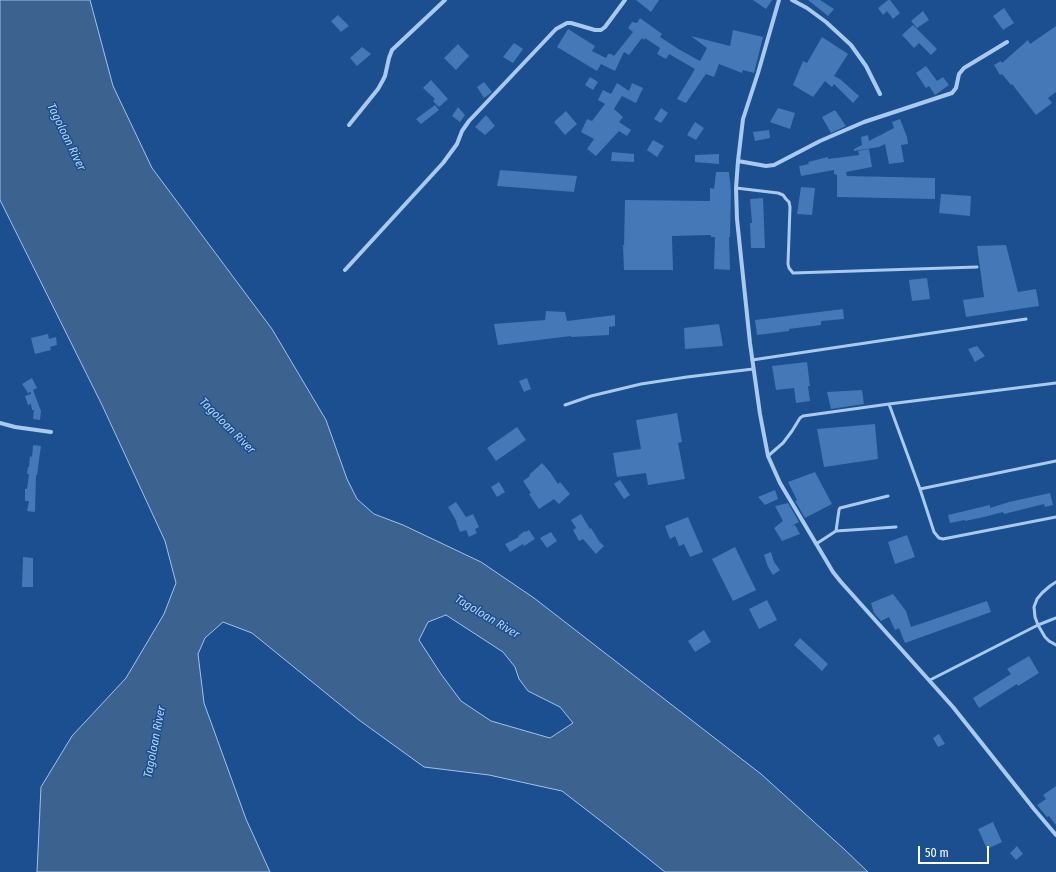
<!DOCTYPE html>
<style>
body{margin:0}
#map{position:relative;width:1056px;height:872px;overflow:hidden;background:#1b4f8f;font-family:"Fira Sans Condensed",sans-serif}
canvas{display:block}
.scale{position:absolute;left:918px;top:846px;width:71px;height:18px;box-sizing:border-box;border:2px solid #fff;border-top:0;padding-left:5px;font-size:12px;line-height:14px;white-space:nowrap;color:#fff;-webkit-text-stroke:3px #1b4f8f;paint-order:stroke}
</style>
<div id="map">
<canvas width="1056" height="872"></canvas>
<div class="scale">50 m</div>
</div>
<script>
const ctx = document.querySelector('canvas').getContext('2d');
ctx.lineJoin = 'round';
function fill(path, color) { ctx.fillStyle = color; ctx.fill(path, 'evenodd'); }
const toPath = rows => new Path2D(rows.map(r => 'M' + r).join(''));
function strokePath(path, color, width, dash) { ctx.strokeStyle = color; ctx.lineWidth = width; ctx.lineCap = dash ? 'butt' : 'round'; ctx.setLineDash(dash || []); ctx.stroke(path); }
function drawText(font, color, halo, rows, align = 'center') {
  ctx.font = font + ' "Fira Sans Condensed",sans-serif'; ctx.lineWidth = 3; ctx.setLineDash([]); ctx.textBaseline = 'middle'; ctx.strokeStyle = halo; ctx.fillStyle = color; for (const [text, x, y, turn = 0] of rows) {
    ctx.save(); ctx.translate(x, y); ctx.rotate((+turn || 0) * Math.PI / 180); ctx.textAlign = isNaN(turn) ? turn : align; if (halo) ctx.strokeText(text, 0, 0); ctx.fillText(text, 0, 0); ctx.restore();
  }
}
const water = toPath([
 [0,0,90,0,113,86,152,168,272,329,326,420,347,479,357,499,374,514,403,525,481,562,534,598,761,774,844,849,868,872,665,872,610,828,562,791,489,775,424,767,359,720,252,633,223,622,205,638,198,654,204,703,246,819,270,872,37,872,41,787,72,736,126,678,164,614,176,583,165,541,102,405,0,200,0,0],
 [446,615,503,652,515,667,519,679,528,691,560,707,573,723,550,738,491,721,461,701,441,674,419,640,428,622,446,615]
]);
fill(water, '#3c6290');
strokePath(water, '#9cc4f0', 1);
fill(toPath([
 [636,0,659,0,651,12],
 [753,0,772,0,766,9],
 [808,0,820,0,834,9,828,16],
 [888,0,890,0,900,13,893,19,887,11,883,15,878,8],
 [1004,8,1014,23,1003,30,993,16],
 [923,11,929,20,917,28,911,21],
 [338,15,349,26,341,32,331,21],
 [640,18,662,34,660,37,680,50,700,61,707,48,691,36,730,46,733,30,763,37,754,73,743,70,742,73,719,64,714,77,706,74,686,103,677,99,695,69,669,54,666,59,657,54,660,48,645,38,644,40,642,38,629,55,624,52,615,71,601,64,597,71,557,47,568,29,595,46,592,51,606,58,608,54,611,54,614,56,633,32,628,28,632,22,637,23],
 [913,25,937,49,931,55,919,43,914,48,902,35],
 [1056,26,1056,92,1048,98,1052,103,1036,115,1012,84,1011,85,1002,74,1000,75,994,65,1001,61,1002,63,1028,40,1030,44],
 [822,37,848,54,834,76,840,79,859,96,853,103,834,84,832,87,825,81,813,97,793,85,803,61,807,63],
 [514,43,523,49,513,63,503,57],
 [458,44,469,56,456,70,444,58],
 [362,47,371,54,357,66,350,58],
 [926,66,937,81,943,77,949,85,935,95,929,86,926,88,916,73],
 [590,77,598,82,593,90,585,85],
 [431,80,448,99,439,107,433,101,435,99,423,88],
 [484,82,492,92,484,98,477,87],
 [617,83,629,91,632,83,643,88,636,103,622,96,614,109,623,117,619,122,631,130,627,136,619,131,596,156,587,149,594,139,581,132,587,119,592,121,605,104,598,100,603,90,611,94],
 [435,105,439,110,421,124,416,119],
 [458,107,465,115,460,122,452,116],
 [661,108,668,113,661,123,654,119],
 [778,108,795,113,790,129,770,122],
 [835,110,846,126,831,133,822,117],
 [566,111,577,124,565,135,554,122],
 [486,115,495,126,485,135,475,127],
 [900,119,907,137,908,144,901,145,904,162,889,164,885,144,879,147,854,151,854,149,862,145,861,137,868,135,869,141,894,128,892,122],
 [695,122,704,128,696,140,687,135],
 [769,130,770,138,755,141,753,132],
 [653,140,664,146,657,157,647,150],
 [869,149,872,167,846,172,847,176,935,178,935,199,837,197,837,175,834,174,834,170,801,176,799,166,809,164,808,162,828,157,828,159,859,155,858,151],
 [612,152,634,154,634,162,611,161],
 [719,154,719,164,695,162,695,155],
 [500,170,577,176,574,192,497,186],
 [716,172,729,172,731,191,730,237,729,237,730,270,714,269,715,237,711,237,711,235,672,236,673,270,624,270,623,245,624,245,625,200,710,201,710,188,714,189],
 [801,187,815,188,812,215,797,214],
 [941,194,971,196,970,216,939,213],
 [763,198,765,248,751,248,750,223,752,223,750,199],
 [1006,245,1018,292,1036,289,1039,306,966,317,963,300,984,297,977,246],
 [927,278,930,299,912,301,909,280],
 [843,309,844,319,821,321,821,325,789,329,789,331,757,335,755,320],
 [546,311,565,312,567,321,615,315,615,326,609,327,609,335,571,337,571,336,498,345,494,324,545,320],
 [719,324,723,346,685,349,684,328],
 [48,334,49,339,56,337,57,345,50,347,51,350,35,354,31,338],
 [977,346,985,356,975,362,968,349],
 [807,362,810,386,808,386,810,401,796,403,794,388,776,390,772,366],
 [32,378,37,388,33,390,41,411,40,420,33,419,34,410,32,410,31,404,28,405,25,396,31,394,31,392,28,393,22,384],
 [527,378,531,389,524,392,519,381],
 [862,390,864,404,831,409,827,392],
 [677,413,682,442,678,443,685,479,648,485,646,473,617,477,613,453,641,449,636,420],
 [875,424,878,459,824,467,817,429],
 [517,427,526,440,496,461,487,448],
 [33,445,41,446,37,475,36,475,35,512,27,511,29,501,25,501,25,489,27,489,29,474,27,474,28,467,29,467,30,456,32,457],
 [542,463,550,472,558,484,560,482,570,494,559,504,554,499,539,509,529,494,531,493,523,481,530,476,529,475],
 [815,472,832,504,805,518,795,501,797,500,788,482],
 [620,480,630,495,624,499,614,484],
 [499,482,505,492,497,497,491,487],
 [775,490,778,499,765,505,758,497],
 [1050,493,1053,505,1045,507,1044,504,1004,514,1003,512,984,517,965,521,965,520,950,523,948,515,990,505,990,508,1009,502],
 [456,502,466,517,473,514,479,527,475,529,477,533,469,537,466,530,460,532,456,522,457,522,448,507],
 [788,503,799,522,791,526,795,525,800,534,782,541,774,528,783,521,775,506],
 [581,514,590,529,591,528,599,541,604,546,596,554,583,539,579,541,573,530,576,528,571,520],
 [688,517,703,552,690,557,684,544,679,546,675,536,670,539,665,526],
 [529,530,535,539,524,546,523,544,510,552,505,544,519,537,518,536,525,531,526,532],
 [551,532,557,541,547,548,540,538],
 [907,535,915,557,895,564,888,542],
 [735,547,756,590,733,601,712,559],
 [771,552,774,562,780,570,773,575,768,567,764,555],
 [23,557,33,558,33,587,22,587],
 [893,594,906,611,911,627,987,601,991,612,905,643,899,628,895,630,889,617,881,621,874,613,871,603],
 [767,600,777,620,759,629,749,609],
 [704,630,711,642,695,652,688,641],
 [800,638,828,664,822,671,794,645],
 [1029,656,1039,673,1018,686,1017,684,979,708,973,698,1011,674,1007,669],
 [939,734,945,744,938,747,933,738],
 [1056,786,1056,825,1049,816,1047,817,1037,805,1046,799,1043,795],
 [993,822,1002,842,987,849,978,829],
 [1017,846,1023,854,1016,860,1010,853]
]), '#4478b7');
strokePath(toPath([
 [736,188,778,193,783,195,786,199,789,202,790,207,788,264,789,268,793,273,977,267],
 [752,360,1026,319],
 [889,404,920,489,934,532,939,538,943,539,1056,517],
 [565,405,591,396,641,384,687,377,753,369],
 [768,456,783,443,792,431,800,418,803,416,889,404,1056,383],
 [920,489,1056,461],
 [836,531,896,527],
 [816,544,836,531,839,510,840,508,888,496],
 [1056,582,1050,586,1042,593,1037,599,1034,607,1035,617,1038,625,1045,637,1049,641,1056,645],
 [930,680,1038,625,1056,618]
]), '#a9c9ee', 3);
strokePath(toPath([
 [779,0,758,73,743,119,738,161,736,188,737,219,750,343,760,414,768,456,780,483,833,572,841,582,953,707,1034,809,1056,835],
 [792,0,807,8,826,22,851,45,866,66,880,94],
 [349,125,378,89,383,80,385,76,389,58,392,50,445,0],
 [738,161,766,166,774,165,820,141,864,122,952,93,956,88,959,74,964,68,1007,42],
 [345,270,443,163,457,144,462,131,469,121,556,29,567,23,571,23,595,30,601,30,605,27,625,0],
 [0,423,15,427,51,432]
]), '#a9c9ee', 4);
drawText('italic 12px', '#b5d3f5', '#1b4f8f', [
 ["Tagoloan River",66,137,64],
 ["Tagoloan River",227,426,45],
 ["Tagoloan River",487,617,31],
 ["Tagoloan River",155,742,-79]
]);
</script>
